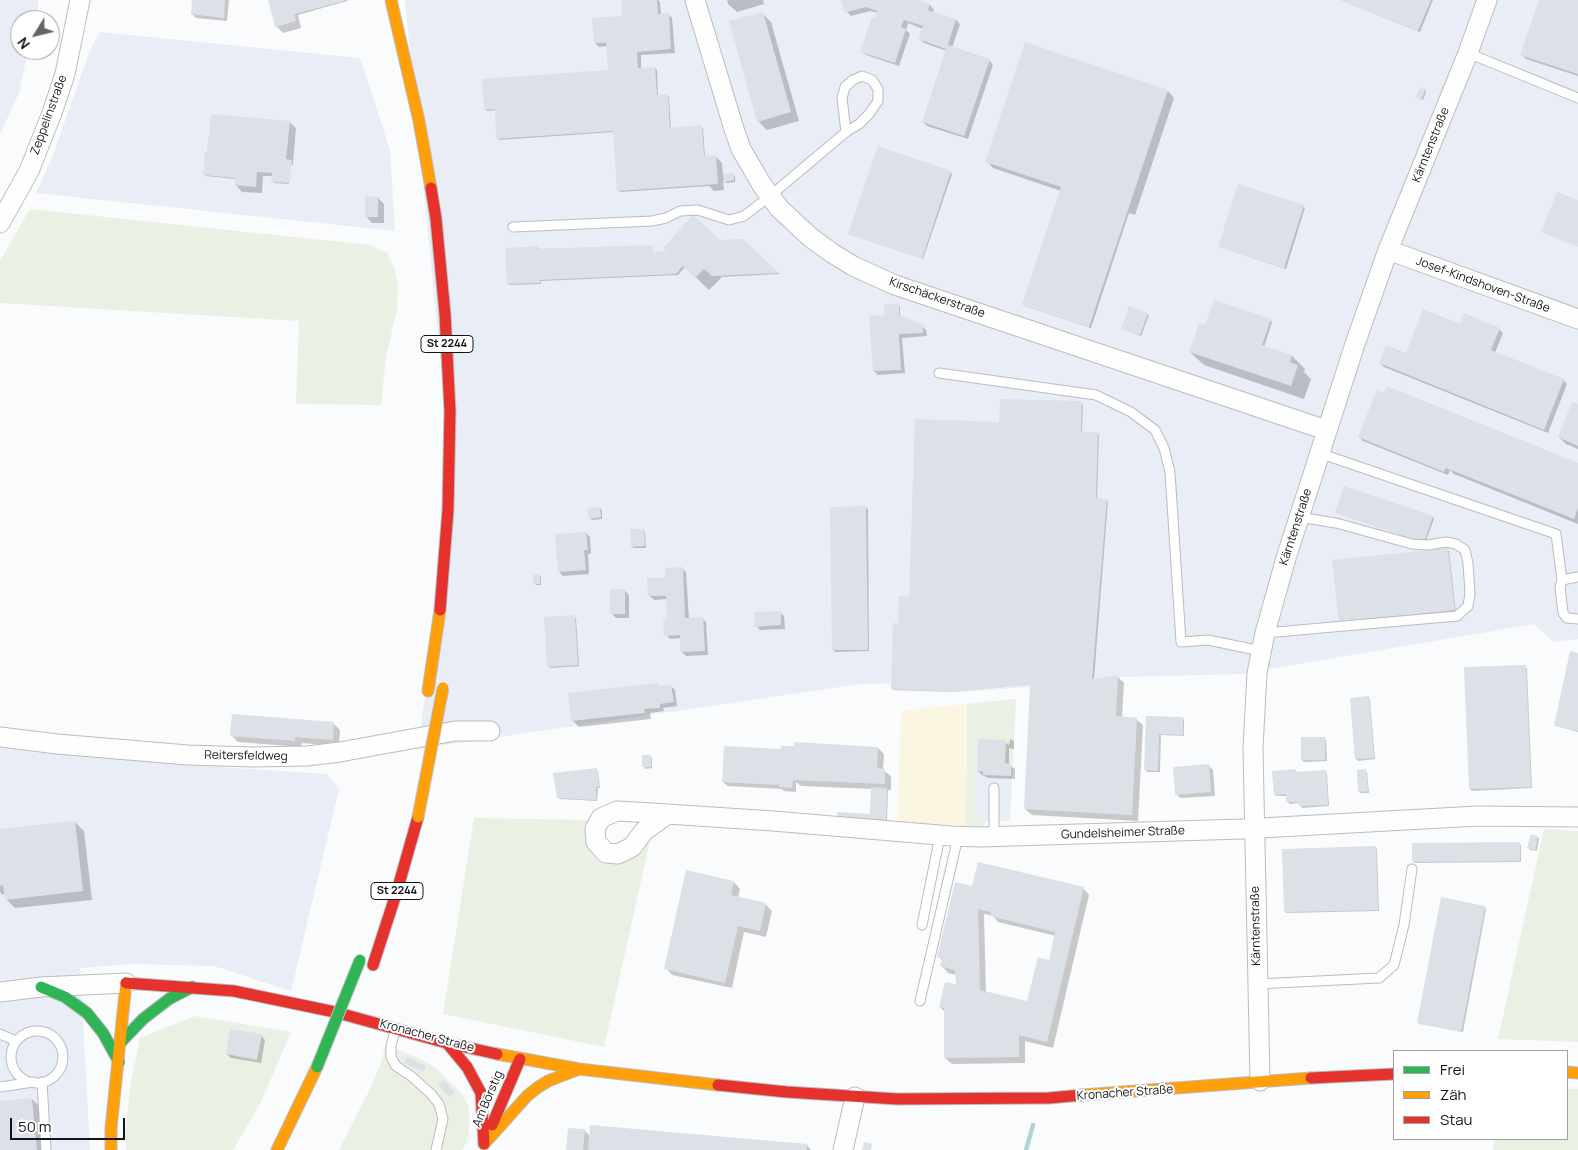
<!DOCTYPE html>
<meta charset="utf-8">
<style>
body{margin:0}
#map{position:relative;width:1578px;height:1150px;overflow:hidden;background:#fafbfd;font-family:Manrope,sans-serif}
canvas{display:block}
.legend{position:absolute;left:1393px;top:1050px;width:175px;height:90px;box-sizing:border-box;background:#fff;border:1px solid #a0a1a2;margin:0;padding:6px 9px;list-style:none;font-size:15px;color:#121416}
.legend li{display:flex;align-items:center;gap:10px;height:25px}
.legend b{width:25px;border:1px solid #a0a1a2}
.north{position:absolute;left:10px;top:10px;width:50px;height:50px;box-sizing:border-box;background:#fff;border:1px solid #a0a1a2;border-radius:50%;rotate:234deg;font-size:14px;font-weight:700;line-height:20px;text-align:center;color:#121416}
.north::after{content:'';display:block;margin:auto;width:18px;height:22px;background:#636567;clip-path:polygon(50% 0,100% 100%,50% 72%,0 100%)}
.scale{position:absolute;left:10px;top:1118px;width:115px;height:22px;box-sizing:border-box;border:2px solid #121416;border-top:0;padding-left:6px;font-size:15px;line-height:18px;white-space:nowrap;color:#121416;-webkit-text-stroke:4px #fff;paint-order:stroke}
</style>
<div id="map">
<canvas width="1578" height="1150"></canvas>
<ul class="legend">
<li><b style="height:6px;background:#30b455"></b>Frei</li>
<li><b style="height:6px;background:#ff9f0a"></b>Zäh</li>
<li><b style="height:6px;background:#e5322d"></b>Stau</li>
</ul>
<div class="north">N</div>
<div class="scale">50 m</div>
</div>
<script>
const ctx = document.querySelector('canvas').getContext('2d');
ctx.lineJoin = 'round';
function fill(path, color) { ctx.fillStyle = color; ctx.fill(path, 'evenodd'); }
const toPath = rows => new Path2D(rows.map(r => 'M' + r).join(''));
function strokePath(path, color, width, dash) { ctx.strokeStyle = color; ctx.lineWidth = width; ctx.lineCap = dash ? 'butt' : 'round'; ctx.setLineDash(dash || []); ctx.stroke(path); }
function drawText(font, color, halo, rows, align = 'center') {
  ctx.font = font + ' Manrope,sans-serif'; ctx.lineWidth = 4; ctx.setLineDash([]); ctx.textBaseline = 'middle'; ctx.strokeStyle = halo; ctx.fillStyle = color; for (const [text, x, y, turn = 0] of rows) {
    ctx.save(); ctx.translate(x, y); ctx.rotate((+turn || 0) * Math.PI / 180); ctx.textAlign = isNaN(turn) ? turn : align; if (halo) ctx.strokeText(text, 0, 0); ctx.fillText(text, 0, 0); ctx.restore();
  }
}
fill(toPath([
 [0,0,39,0,35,20,20,20,20,50,28,50,19,93,0,134],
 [405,0,1578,0,1578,639,1553,642,1534,624,1240,674,861,684,417,749,455,507],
 [100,32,360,58,390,150,395,231,36,193,52,158,90,50],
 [1016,699,1010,821,985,821,984,827,966,826,967,704],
 [0,747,33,752,175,764,327,774,339,789,291,991,214,966,133,964,80,968,90,1150,0,1150]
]), '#e9edf5');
fill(toPath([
 [30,209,370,245,387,253,394,267,398,286,397,309,386,358,381,405,296,404,299,321,0,303,0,261],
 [1016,699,1011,764,1005,763,1006,740,978,739,976,817,985,818,985,821,984,827,966,826,967,704],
 [474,818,588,820,587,840,612,863,627,860,636,853,651,836,604,1047,443,1014],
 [1544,829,1578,831,1578,1042,1498,1039],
 [195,1016,291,1032,261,1102,233,1150,126,1150,125,1135,130,1087,140,1038],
 [386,1044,425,1061,437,1069,460,1092,468,1105,470,1121,467,1142,462,1150,339,1150,369,1091,381,1063],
 [1567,1089,1578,1089,1578,1150,1493,1150,1495,1139,1567,1139]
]), '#eaf0e4');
fill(toPath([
 [967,704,966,826,897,824,901,710]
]), '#fbf6e2');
fill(toPath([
 [194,0,229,0,227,21,196,18,192,14],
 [269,0,347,0,347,1,298,15,301,28,283,33,276,26],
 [623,0,658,0,660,2,661,15,668,14,672,18,675,53,641,55,641,69,655,68,657,70,658,96,667,95,669,97,671,129,701,127,703,128,705,157,716,157,722,163,723,175,733,174,735,176,735,182,726,183,723,180,724,190,714,191,709,186,620,192,618,190,614,132,499,140,498,138,496,110,487,111,485,109,611,71,607,46,599,47,595,43,624,17],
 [727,0,763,0,764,4,737,12,728,4],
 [843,0,913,0,930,5,934,10,933,12,956,20,960,24,952,48,989,60,993,65,968,139,927,126,923,122,947,51,924,43,920,39,923,29,908,23,906,30,910,34,899,66,866,55,862,51,878,13,870,11,851,16,847,12],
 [1341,0,1433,0,1420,32],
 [1540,0,1578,0,1578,76,1526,59,1522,55],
 [762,13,771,22,799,121,767,130,758,121],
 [1026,44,1168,91,1174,98,1135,215,1129,213,1091,328,1025,306,1061,191,993,168,987,161],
 [1425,90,1426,92,1423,100,1418,98],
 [289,122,296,128,293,162,293,163,291,184,293,165,290,165,289,184,274,183,272,181,273,176,263,176,262,193,242,192,236,185,236,179,206,176,204,174],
 [950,172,952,174,923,259,850,234],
 [378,198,384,204,384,223,372,223,366,216],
 [1303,206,1305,208,1286,269,1220,247],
 [742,240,779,274,722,277,709,290,685,267,678,275,541,281,541,284,510,285,508,284,538,248,540,249,651,246,653,253,670,252],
 [898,305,900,307,900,317,922,326,926,330,927,336,902,338,905,373,878,375,874,371,888,316],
 [1147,314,1149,315,1141,336,1125,330],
 [1270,320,1272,322,1264,347,1292,356,1305,369,1304,372,1311,379,1304,399,1204,365,1190,352,1206,327],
 [1461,326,1499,329,1503,333,1495,353,1563,380,1567,384,1548,433,1384,367,1380,363,1407,355],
 [1081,403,1083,404,1082,433,1097,434,1099,435,1097,499,1107,500,1108,501,1094,679,1118,677,1124,683,1122,718,1136,719,1143,725,1138,821,1032,815,1025,809,1031,686,958,693,1066,682,951,691,951,692,894,690,892,689,899,625,910,598,1000,423],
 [1578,405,1578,449,1566,444,1559,437],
 [1359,437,1578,464,1578,524,1454,474,1450,470,1448,475,1363,441],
 [1345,488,1432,517,1434,519,1425,543],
 [600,508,602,510,602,519,592,520,590,518],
 [866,508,868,509,869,651,835,652,833,650],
 [643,530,645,532,646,548,634,548,632,547],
 [586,533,590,537,591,554,588,554,589,574,563,576,559,572],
 [1447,549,1449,551,1456,612,1342,624],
 [682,568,686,572,689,619,702,618,706,622,708,655,686,656,682,652,681,638,670,639,666,635,668,620,667,599,654,600,650,596,666,579],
 [539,575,541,577,541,585,536,585,535,584],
 [625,591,629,595,629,618,616,618,612,614],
 [780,612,784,616,785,629,760,630,756,626],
 [574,617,576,618,579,666,550,668,549,666],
 [1578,654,1578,732,1556,726],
 [1525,666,1527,668,1532,788,1472,791,1470,789],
 [657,684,660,687,671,686,675,690,677,706,663,708,664,711,650,713,651,719,579,727,572,720],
 [1368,698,1370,699,1375,759,1358,761,1356,759],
 [1147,717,1183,718,1184,720,1184,736,1161,735,1160,772,1147,772,1146,770],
 [334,724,340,730,339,746,302,743,301,747,238,742,231,735],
 [1324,738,1326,740,1327,761,1304,762,1302,760],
 [1010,739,1014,741,1014,749,1009,748,1009,765,1015,769,1015,779,988,778,982,775,978,771,1005,742,1009,745],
 [878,748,884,754,883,770,891,776,891,790,888,790,887,821,840,818,838,816,872,815,873,789,801,786,796,782,796,792,784,791,782,789,728,786,723,782,782,750],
 [650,756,652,758,652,768,645,769,644,767],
 [1209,766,1213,770,1215,796,1180,798,1176,794],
 [596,769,598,771,600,788,598,788,597,801,560,799,558,798],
 [1296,771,1297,772,1325,772,1327,773,1329,806,1302,808,1300,803,1289,804,1287,796,1277,796,1275,795],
 [1366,771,1367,772,1369,793,1361,793,1359,791],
 [75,822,84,831,92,900,15,908,6,899,5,894,2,895,0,892,0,831],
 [1538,837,1539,839,1537,851,1530,850,1529,848],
 [1519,843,1521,845,1521,862,1415,863,1413,862],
 [1375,847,1377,849,1379,911,1287,913,1285,912],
 [734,882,740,889,738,898,765,904,772,911,766,937,744,932,732,988,672,975,666,968],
 [973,888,1083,888,1089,895,1053,1048,1025,1041,1025,1063,952,1064,945,1058,945,1012,940,1007,957,986,957,975,948,973,942,966,943,961,938,956],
 [984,914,993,916,998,922,1056,936,1050,961,1028,1003,986,993],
 [1485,907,1486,909,1463,1032,1420,1024,1418,1022],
 [261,1035,265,1040,261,1063,231,1058,227,1054],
 [32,1099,41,1108,44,1150,0,1150,0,1102],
 [584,1130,591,1137,807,1145,811,1150,567,1150]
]), '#0003');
strokePath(toPath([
 [1026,1150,1033,1125]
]), '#b0d5d6', 4.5);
fill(toPath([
 [192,0,225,0,224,18,191,14],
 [268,0,344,0,344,1,294,14,296,21,275,27],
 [621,0,657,0,658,14,669,13,671,49,637,52,638,68,655,67,657,95,668,94,670,128,702,125,704,156,716,155,718,184,617,191,613,131,496,139,495,109,484,110,482,79,608,70,606,43,594,43,592,18,622,16],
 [841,0,917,0,930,4,928,10,956,19,948,45,990,59,964,136,922,122,946,49,918,39,923,26,904,20,901,27,906,29,895,63,860,52,872,17,875,18,877,11,865,7,845,13],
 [1341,0,1431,0,1418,31],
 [1539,0,1578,0,1578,74,1520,55],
 [763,12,791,112,757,122,729,21],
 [1025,42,1168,90,1089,327,1022,305,1061,187,985,162],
 [1420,87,1426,89,1421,100,1415,97],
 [211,114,290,121,286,159,292,160,290,183,271,182,272,173,257,172,256,187,235,185,235,178,203,175,205,152,207,152],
 [878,146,951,171,922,259,848,234],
 [734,173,734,180,724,182,723,174],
 [1238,184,1304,205,1284,268,1218,247],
 [1557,192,1578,200,1578,247,1541,232],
 [365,196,378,197,378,217,365,217],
 [693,215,720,240,743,239,779,273,712,276,704,269,695,278,683,266,676,274,540,280,540,283,507,284,505,248,538,246,538,249,652,245,652,252,667,251,663,248],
 [1214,300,1271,319,1262,345,1292,355,1290,362,1298,365,1291,386,1189,352,1199,323,1205,325],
 [884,304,899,304,899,315,923,325,923,333,899,334,901,370,873,371,869,316,884,315],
 [1129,306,1148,313,1140,335,1121,329],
 [1423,309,1460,324,1464,313,1500,328,1491,350,1564,379,1544,430,1379,363,1386,345,1406,353],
 [1387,386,1578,463,1578,508,1574,519,1446,468,1444,472,1358,437,1377,390,1384,393],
 [1000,399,1082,401,1081,432,1098,432,1096,498,1107,499,1092,679,1118,675,1116,716,1137,718,1132,815,1024,809,1030,685,957,692,891,689,893,623,898,623,899,596,909,597,915,419,999,422],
 [1572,402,1578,404,1578,446,1558,437],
 [1344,486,1433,516,1424,543,1335,513],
 [866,506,868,650,832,650,830,507],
 [600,507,601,517,589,519,588,508],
 [630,529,644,529,645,546,631,547],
 [586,532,588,550,584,550,586,570,558,572,555,534],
 [1448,548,1455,610,1339,623,1332,560],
 [683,567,685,618,703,617,705,651,680,652,680,635,664,636,663,619,667,619,666,596,648,596,647,578,665,578,665,568],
 [540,574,540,584,533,584,533,575],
 [610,589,625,589,625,614,610,614],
 [781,611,781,625,755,627,754,612],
 [575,615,578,665,547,667,544,617],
 [1570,651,1578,653,1578,731,1554,726],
 [1526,665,1531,787,1469,789,1464,667],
 [658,683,658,686,671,685,674,702,660,704,660,708,644,709,645,713,571,721,568,693],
 [1369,696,1374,758,1355,759,1350,698],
 [232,714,334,722,333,740,295,737,295,741,230,736],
 [1146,716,1183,717,1183,735,1159,734,1158,771,1144,770],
 [1301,737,1325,737,1325,760,1301,760],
 [978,739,1006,740,1005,763,1011,764,1011,776,983,775,983,771,977,771],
 [794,742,878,747,877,768,885,769,885,784,793,780,792,788,779,787,779,785,722,782,724,746,781,749,781,746,794,746],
 [642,755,651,755,651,767,642,767],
 [1209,764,1211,792,1175,795,1173,767],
 [597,768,599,787,596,787,596,800,557,798,553,773],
 [1296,769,1296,772,1326,770,1328,805,1299,806,1298,802,1286,802,1286,794,1274,795,1272,771],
 [1366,769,1368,791,1358,792,1357,770],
 [871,787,887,788,886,820,837,816,837,812,870,814],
 [75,821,83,891,5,900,3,885,0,886,0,829],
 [1531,834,1538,836,1535,850,1527,848],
 [1520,842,1520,861,1412,862,1412,843],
 [1376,846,1378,910,1284,912,1282,849],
 [978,862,1084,887,1047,1042,1019,1035,1019,1057,944,1058,944,1008,939,1007,945,982,956,984,955,970,940,966,942,958,937,957,955,882,972,886],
 [978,909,991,912,990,916,1055,932,1049,960,1038,957,1027,1001,980,990],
 [686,870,734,881,731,895,766,903,760,931,738,926,725,983,664,969],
 [1441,897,1485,906,1461,1032,1417,1023],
 [230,1029,262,1034,257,1060,226,1054],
 [407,1057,426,1066,423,1072,404,1063],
 [444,1080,455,1093,449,1097,438,1084],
 [32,1098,37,1150,0,1150,0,1101],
 [590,1125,807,1144,807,1150,588,1150],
 [568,1128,585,1129,583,1150,566,1150],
 [864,1142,872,1144,871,1150,862,1150]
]), '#dce0e7');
const lane = toPath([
 [1468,53,1578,98],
 [513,227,652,221,666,218,680,211,698,210,729,220,744,216,770,196,846,132,859,124,869,114,878,101,878,89,872,80,862,76,853,80,845,87,842,98,846,132],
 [939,373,1096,395,1131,412,1155,430,1164,448,1170,472,1181,642,1208,640,1261,651],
 [1319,453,1556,534,1562,580],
 [1578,577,1562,580,1560,587,1563,613,1567,618,1578,619],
 [1265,633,1457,616,1468,606,1470,594,1468,563,1465,550,1456,544,1446,542,1428,545,1412,544,1336,523,1299,517],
 [994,788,994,836],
 [922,925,940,836],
 [1257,984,1379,978,1394,965,1404,925,1412,869],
 [920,1001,958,837],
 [395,1031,391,1046,391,1057,396,1066,411,1076,431,1094,439,1104,443,1119,436,1150],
 '11 1057a26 26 0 1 1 52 0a26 26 0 1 1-52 0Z',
 [0,1034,16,1041],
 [42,1082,46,1150],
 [0,1087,33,1082]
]);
const street = toPath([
 [695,0,734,129,741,149,762,185,779,208,810,237,832,253,853,266,895,285,1326,430],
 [0,223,29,171,52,113,65,74,80,0],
 [1388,250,1578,319],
 [0,737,57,744,188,755,253,757,307,756,340,752,455,731,490,731],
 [668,814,644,831,632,847,618,854,606,853,596,842,595,829,601,818,617,811,652,813,773,821,951,836,980,837,1242,829,1478,816,1578,817],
 [0,992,41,987,126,983],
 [1260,1081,1253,748,1257,673,1265,633,1286,558,1355,344,1388,250,1468,53,1487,0],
 [843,1150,855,1097]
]);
const fast = toPath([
 [41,987,65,997,87,1013,103,1033,119,1062],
 [121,1042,143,1019,169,999,192,987]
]);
const slow = toPath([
 [391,0,419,121,431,188],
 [428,691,440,610],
 [497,1054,579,1069,718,1085],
 [1567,1072,1578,1073],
 [1082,1095,1311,1078],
 [484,1144,527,1096,537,1088,548,1081,579,1069],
 [111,1150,111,1128,126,983],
 [277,1150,317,1067]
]);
const jam = toPath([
 [431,188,436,219,445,314,450,411,448,510,440,610],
 [373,965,397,891,418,817],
 [126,983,234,991,335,1012,447,1043,497,1054],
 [447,1043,467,1067,481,1093,484,1144],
 [1311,1078,1394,1074],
 [718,1085,787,1092,897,1099,1049,1098,1082,1095],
 [492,1125,520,1059]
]);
strokePath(lane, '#bbbcbe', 11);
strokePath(street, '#bbbcbe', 21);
strokePath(fast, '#bbbcbe', 13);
strokePath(slow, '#bbbcbe', 13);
strokePath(jam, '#bbbcbe', 13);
strokePath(lane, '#fefeff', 9);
strokePath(street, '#fefeff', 19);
strokePath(fast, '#30b455', 11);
strokePath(slow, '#ff9f0a', 11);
strokePath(jam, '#e5322d', 11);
const fastBridge = toPath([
 [317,1067,360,960]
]);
const slowBridge = toPath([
 [418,817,443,688]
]);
strokePath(fastBridge, '#c5bfc2', 13, []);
strokePath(slowBridge, '#c5bfc2', 13, []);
strokePath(fastBridge, '#30b455', 11);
strokePath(slowBridge, '#ff9f0a', 11);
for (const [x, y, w] of [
 [447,344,52],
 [397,891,52]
]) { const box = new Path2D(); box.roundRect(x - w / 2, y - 8.5, w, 17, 4); ctx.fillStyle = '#fff'; ctx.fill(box); strokePath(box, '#121416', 1); }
drawText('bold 11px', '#121416', null, [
 ["St 2244",447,344],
 ["St 2244",397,891]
]);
drawText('12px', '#121416', '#fff', [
 ["Zeppelinstraße",49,115,-70],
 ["Kärntenstraße",1431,145,-68],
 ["Josef-Kindshoven-Straße",1483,285,20],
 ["Kirschäckerstraße",937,298,19],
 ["Kärntenstraße",1296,527,-72],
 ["Reitersfeldweg",246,756,1],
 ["Gundelsheimer Straße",1123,833,-2],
 ["Kärntenstraße",1256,926,-91],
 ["Kronacher Straße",427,1036,15],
 ["Kronacher Straße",1125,1093,-4],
 ["Am Börstig",488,1099,-67]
]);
</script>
